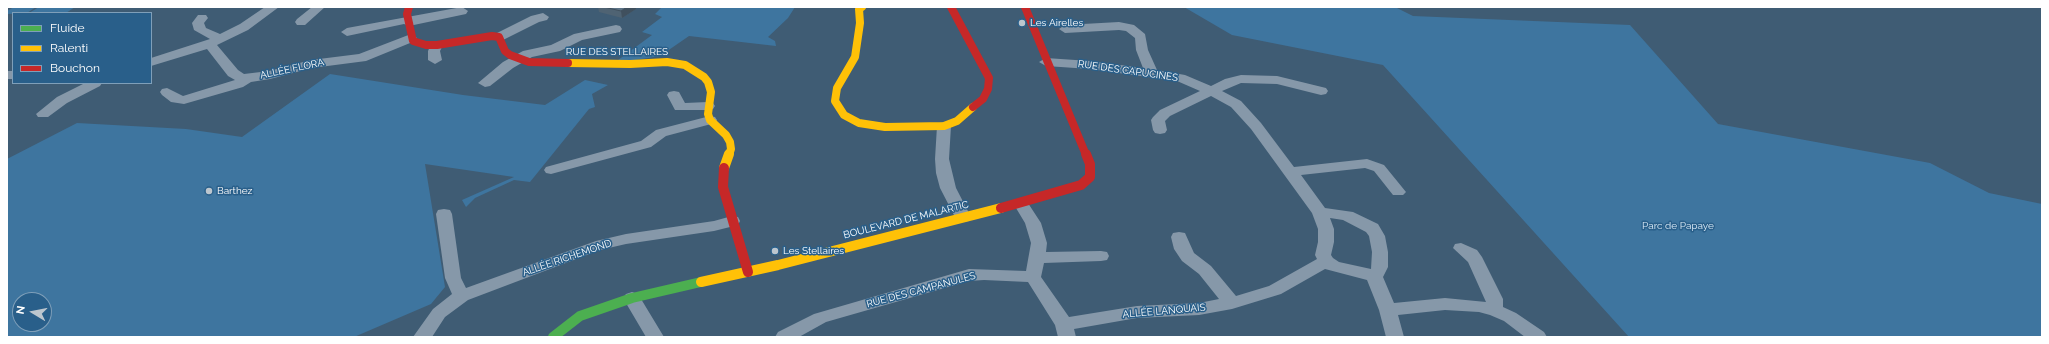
<!DOCTYPE html>
<meta charset="utf-8">
<style>
body{margin:0}
#map{position:relative;width:2049px;height:344px;overflow:hidden;background:#3f5c74;font-family:Raleway,sans-serif}
canvas{display:block}
.frame{position:absolute;inset:0;border:8px solid #fff;pointer-events:none}
.legend{position:absolute;left:12px;top:12px;width:140px;height:72px;box-sizing:border-box;background:#295f8a;border:1px solid #7f9fb9;margin:0;padding:5px 7px;list-style:none;font-size:12px;color:#fff}
.legend li{display:flex;align-items:center;gap:8px;height:20px}
.legend b{width:20px;border:1px solid #7f9fb9}
.north{position:absolute;left:12px;top:292px;width:40px;height:40px;box-sizing:border-box;background:#295f8a;border:1px solid #7f9fb9;border-radius:50%;rotate:280deg;font-size:11px;font-weight:700;line-height:16px;text-align:center;color:#fff}
.north::after{content:'';display:block;margin:auto;width:14px;height:18px;background:#bcc6ce;clip-path:polygon(50% 0,100% 100%,50% 72%,0 100%)}
</style>
<div id="map">
<canvas width="2049" height="344"></canvas>
<div class="frame"></div>
<ul class="legend">
<li><b style="height:5px;background:#4caf50"></b>Fluide</li>
<li><b style="height:5px;background:#ffc107"></b>Ralenti</li>
<li><b style="height:5px;background:#c62828"></b>Bouchon</li>
</ul>
<div class="north">N</div>
</div>
<script>
const ctx = document.querySelector('canvas').getContext('2d');
ctx.lineJoin = 'round';
function fill(path, color) { ctx.fillStyle = color; ctx.fill(path, 'evenodd'); }
const toPath = rows => new Path2D(rows.map(r => 'M' + r).join(''));
function strokePath(path, color, width, dash) { ctx.strokeStyle = color; ctx.lineWidth = width; ctx.lineCap = dash ? 'butt' : 'round'; ctx.setLineDash(dash || []); ctx.stroke(path); }
function drawText(font, color, halo, rows, align = 'center') {
  ctx.font = font + ' Raleway,sans-serif'; ctx.lineWidth = 3; ctx.setLineDash([]); ctx.textBaseline = 'middle'; ctx.strokeStyle = halo; ctx.fillStyle = color; for (const [text, x, y, turn = 0] of rows) {
    ctx.save(); ctx.translate(x, y); ctx.rotate((+turn || 0) * Math.PI / 180); ctx.textAlign = isNaN(turn) ? turn : align; if (halo) ctx.strokeText(text, 0, 0); ctx.fillText(text, 0, 0); ctx.restore();
  }
}
fill(toPath([
 [14,7,36,7,27,13,7,14,7,11],
 [39,7,75,7,66,13,29,13],
 [662,7,795,7,788,18,768,37,775,41,776,46,689,36,660,56,636,60,618,60,652,35,642,32,662,17,655,14],
 [1184,7,1395,7,1413,16,1630,25,1718,124,1930,163,1989,193,2042,204,2042,337,1629,337,1383,65,1232,35],
 [330,74,463,95,545,105,585,80,608,85,592,94,595,107,589,109,530,182,514,180,475,198,466,207,462,200,514,177,425,164,445,287,431,304,354,337,7,337,7,159,77,123,186,129,242,137],
 [20,300,44,300,44,324,20,324]
]), '#3e759f');
fill(toPath([
 [265,7,279,7,248,30,217,45,238,70,244,74,269,71,311,60,359,54,411,34,417,38,415,41,366,61,312,68,270,79,251,82,243,87,184,104,171,102,162,95,160,92,162,89,167,88,183,96,235,80,228,76,207,49,151,66,151,58,210,39,194,30,192,23,198,15,206,15,208,18,204,23,206,28,220,34,240,24,265,7],
 [312,7,325,7,305,25,297,25,295,22,297,19,312,7],
 [462,7,468,11,466,14,409,26,404,24,347,36,341,32,347,28,462,7],
 [543,13,549,17,547,20,539,22,503,40,499,41,493,37,495,34,531,16,543,13],
 [1119,22,1134,25,1145,34,1148,50,1157,70,1185,75,1211,86,1225,79,1241,75,1277,76,1326,88,1328,91,1326,94,1321,95,1277,84,1241,83,1222,91,1241,101,1261,123,1294,167,1367,159,1384,165,1406,192,1403,195,1393,195,1374,171,1365,168,1301,175,1325,208,1353,212,1378,224,1385,236,1388,252,1388,267,1383,277,1394,303,1445,298,1486,302,1468,262,1453,248,1455,244,1461,243,1477,250,1482,257,1503,299,1503,307,1516,313,1544,332,1547,337,1525,337,1504,321,1490,315,1479,312,1445,310,1398,315,1404,337,1386,337,1379,310,1367,280,1325,269,1281,294,1232,309,1199,315,1137,318,1074,329,1076,337,1058,337,1055,325,1028,282,984,280,969,281,826,322,799,337,775,337,778,332,814,314,969,269,1026,271,1031,243,1025,223,1013,203,1016,200,1021,198,1026,200,1041,223,1047,243,1046,252,1101,251,1107,252,1109,256,1107,260,1101,261,1044,263,1041,277,1069,317,1137,306,1199,303,1219,299,1199,274,1182,261,1174,249,1171,237,1173,233,1179,232,1185,233,1194,253,1211,266,1236,296,1269,286,1317,259,1315,255,1318,242,1318,229,1312,213,1251,129,1231,107,1211,96,1170,116,1165,121,1167,130,1165,133,1160,134,1155,133,1153,130,1151,120,1153,117,1160,110,1200,91,1177,81,1090,69,1046,66,1039,62,1046,58,1090,61,1143,68,1136,50,1135,38,1126,31,1119,30,1065,33,1059,29,1065,25,1119,22],
 [1330,218,1343,220,1366,232,1369,236,1372,252,1371,269,1339,262,1333,258,1331,255,1334,242,1334,229,1330,218],
 [616,25,620,26,622,29,620,32,582,40,560,51,532,57,513,68,490,86,485,87,478,83,503,62,523,51,551,45,574,34,616,25],
 [437,41,443,45,440,51,442,60,435,64,428,60,428,51,432,42,437,41],
 [7,71,13,71,13,79,7,79,7,71],
 [85,83,102,83,100,86,67,103,48,117,38,117,36,114,57,97,85,83],
 [674,91,679,92,685,103,708,102,713,103,715,106,713,109,708,110,675,110,667,95,669,92,674,91],
 [710,116,715,117,717,120,715,123,666,136,651,147,551,174,546,173,544,170,546,167,641,141,656,130,710,116],
 [944,122,949,123,951,126,949,159,956,188,971,217,969,221,963,222,957,221,955,217,940,188,936,173,935,159,937,126,939,123,944,122],
 [444,209,450,210,452,214,461,278,466,288,596,241,626,234,714,221,732,216,738,217,740,221,738,225,714,231,626,244,600,250,468,300,445,317,432,337,413,337,433,309,452,294,445,278,436,214,438,210,444,209],
 [632,292,638,294,664,337,646,337,623,298,626,294,632,292]
]), '#8698a9');
strokePath(toPath([
 [553,337,580,316,632,298,701,282]
]), '#4caf50', 10);
strokePath(toPath([
 [862,7,859,9,860,23,855,57,837,88,835,101,844,115,859,123,885,127,944,126,957,121,973,107],
 [568,63,630,64,667,62,685,65,704,77,708,82,711,92,708,114,710,120,726,135,730,142,731,149,729,155]
]), '#ffc107', 8);
strokePath(toPath([
 [724,168,729,154],
 [701,282,778,265,1001,208]
]), '#ffc107', 10);
strokePath(toPath([
 [409,7,407,14,413,41,426,45,437,45,492,36,499,37,505,51,510,55,529,62,568,63],
 [951,7,989,78,988,89,983,99,973,107],
 [1025,7,1086,155]
]), '#c62828', 8);
strokePath(toPath([
 [724,168,723,187,748,272],
 [1001,208,1081,185,1090,177,1090,164,1086,154]
]), '#c62828', 10);
fill(toPath([
 [598,7,636,7,636,9,622,18,599,12]
]), '#4f6373');
fill(toPath([
 [627,7,636,7,636,9,622,18,621,11]
]), '#40505e');
const building = toPath([
 [604,7,627,7,621,11,604,7]
]);
fill(building, '#5c7386');
strokePath(building, '#40505e', 1);
for (const [x, y, r, color] of [
 [1022,23,4,"#bcc6ce"],
 [209,191,4,"#bcc6ce"],
 [775,251,4,"#bcc6ce"]
]) { const dot = new Path2D(); dot.arc(x, y, r, 0, 2 * Math.PI); ctx.fillStyle = color; ctx.fill(dot); strokePath(dot, '#295f8a', 1.5); }
drawText('10px', '#fff', '#295f8a', [
 ["Les Airelles",1030,23],
 ["Barthez",217,191],
 ["Les Stellaires",783,251]
], 'left');
drawText('10px', '#fff', '#295f8a', [
 ["RUE DES STELLAIRES",617,52],
 ["ALLÉE FLORA",292,69,-12],
 ["RUE DES CAPUCINES",1128,71,8],
 ["BOULEVARD DE MALARTIC",906,220,-14],
 ["ALLÉE RICHEMOND",567,258,-19],
 ["RUE DES CAMPANULES",921,290,-15],
 ["ALLÉE LANQUAIS",1164,311,-5]
]);
drawText('10px', '#dbebf7', '#295f8a', [
 ["Parc de Papaye",1678,226]
]);
</script>
